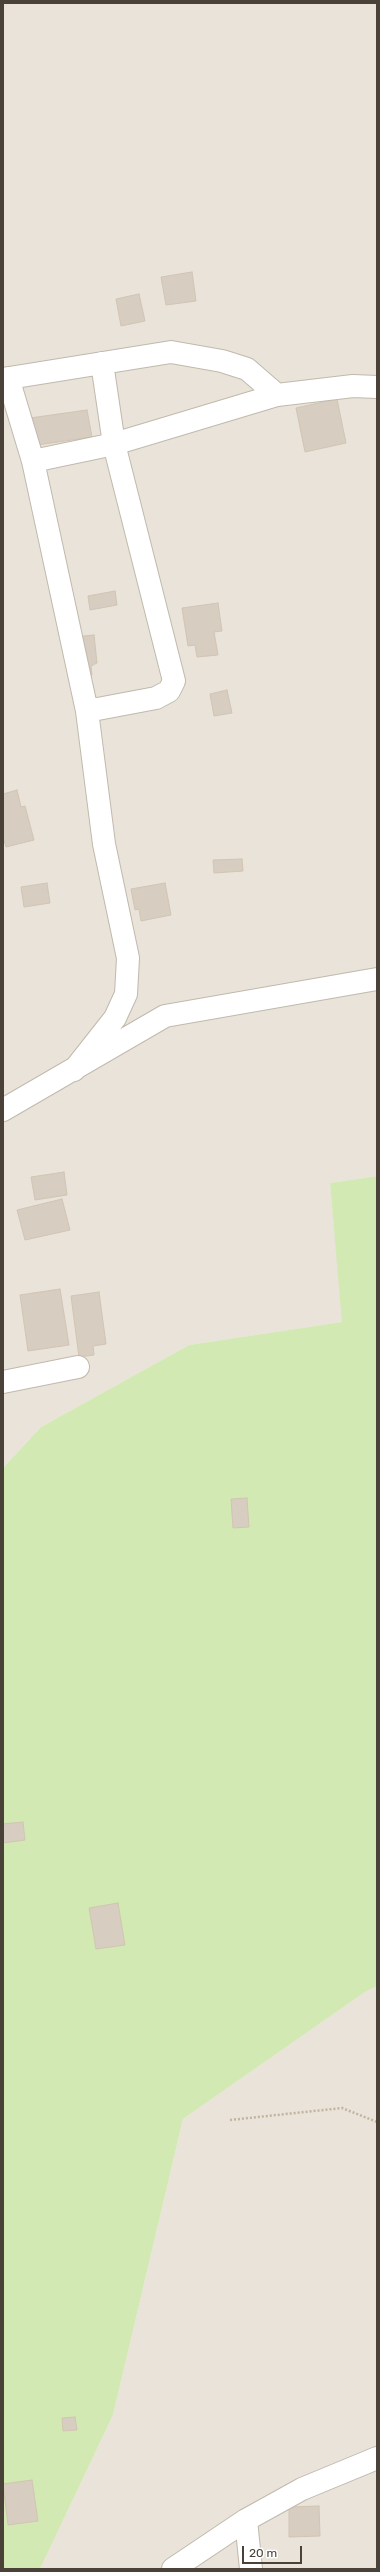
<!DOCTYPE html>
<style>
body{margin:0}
#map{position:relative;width:380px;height:2572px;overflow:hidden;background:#f5f2eb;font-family:Rubik,sans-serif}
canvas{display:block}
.frame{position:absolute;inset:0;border:4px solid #4a4238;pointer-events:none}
.scale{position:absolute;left:242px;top:2546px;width:60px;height:18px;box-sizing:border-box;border:2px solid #4a4238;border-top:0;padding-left:5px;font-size:12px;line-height:14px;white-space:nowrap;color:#4a4238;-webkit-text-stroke:3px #fff;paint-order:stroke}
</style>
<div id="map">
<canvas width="380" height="2572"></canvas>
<div class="frame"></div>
<div class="scale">20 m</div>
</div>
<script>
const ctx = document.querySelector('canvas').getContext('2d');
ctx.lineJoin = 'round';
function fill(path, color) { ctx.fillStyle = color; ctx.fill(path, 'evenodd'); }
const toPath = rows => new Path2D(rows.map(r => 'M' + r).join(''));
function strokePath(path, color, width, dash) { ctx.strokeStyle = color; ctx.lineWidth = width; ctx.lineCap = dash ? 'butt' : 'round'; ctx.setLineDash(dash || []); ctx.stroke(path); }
fill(toPath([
 [3,3,377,3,377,1176,330,1183,343,1322,189,1345,41,1427,3,1468],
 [377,1986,377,2569,40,2569,113,2415,183,2119,365,1992]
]), '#e9e3d9');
fill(toPath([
 [377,1176,377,1986,365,1992,183,2119,113,2415,40,2569,3,2569,3,1468,41,1427,189,1345,342,1322,330,1183]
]), '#d3e9b3');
const building = toPath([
 [192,272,196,301,166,305,161,277,192,272],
 [139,294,145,321,121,326,116,299,139,294],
 [337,399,346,443,305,452,296,408,337,399],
 [87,410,92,437,24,447,16,420,87,410],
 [115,591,117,605,90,610,88,596,115,591],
 [218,603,222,631,214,632,218,655,197,657,195,645,188,646,182,608,218,603],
 [94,635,97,663,91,666,92,675,68,677,64,638,94,635],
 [227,690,232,713,214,716,210,694,227,690],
 [17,790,21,807,25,806,34,840,6,847,3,837,3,794,17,790],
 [242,859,243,871,214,873,213,860,242,859],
 [47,883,50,903,24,907,21,887,47,883],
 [165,883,171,915,141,921,139,909,135,910,131,889,165,883],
 [64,1172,67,1195,35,1200,31,1177,64,1172],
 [62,1199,70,1230,25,1240,17,1210,62,1199],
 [60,1289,69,1345,28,1351,20,1295,60,1289],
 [99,1292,106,1344,93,1346,94,1355,79,1357,71,1296,99,1292],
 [247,1498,249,1527,233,1528,231,1499,247,1498],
 [23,1822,25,1840,3,1843,3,1824,23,1822],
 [118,1903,125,1945,96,1949,89,1908,118,1903],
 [75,2417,77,2430,63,2431,62,2418,75,2417],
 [32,2480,38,2521,8,2525,3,2484,32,2480],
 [319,2506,320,2536,289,2537,289,2507,319,2506]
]);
fill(building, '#d7cdc0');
strokePath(building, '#d2c5b3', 1);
const minor = toPath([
 [8,378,33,461,87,711,104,844,128,958,126,994,115,1018,74,1070],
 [3,379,171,352,222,361,247,369,277,395,353,386,377,387],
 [33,461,114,444,277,395],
 [87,711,156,698,169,691,174,681,114,444,102,363],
 [3,1110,165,1016,377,979],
 [3,1382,78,1367],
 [246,2520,251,2569],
 [173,2569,246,2520,302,2489,377,2458]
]);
strokePath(minor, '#c1b9ad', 24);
strokePath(toPath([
 [230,2120,342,2108,377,2122]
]), '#c3b49e', 2.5, [2, 2]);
strokePath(minor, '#fff', 22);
</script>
